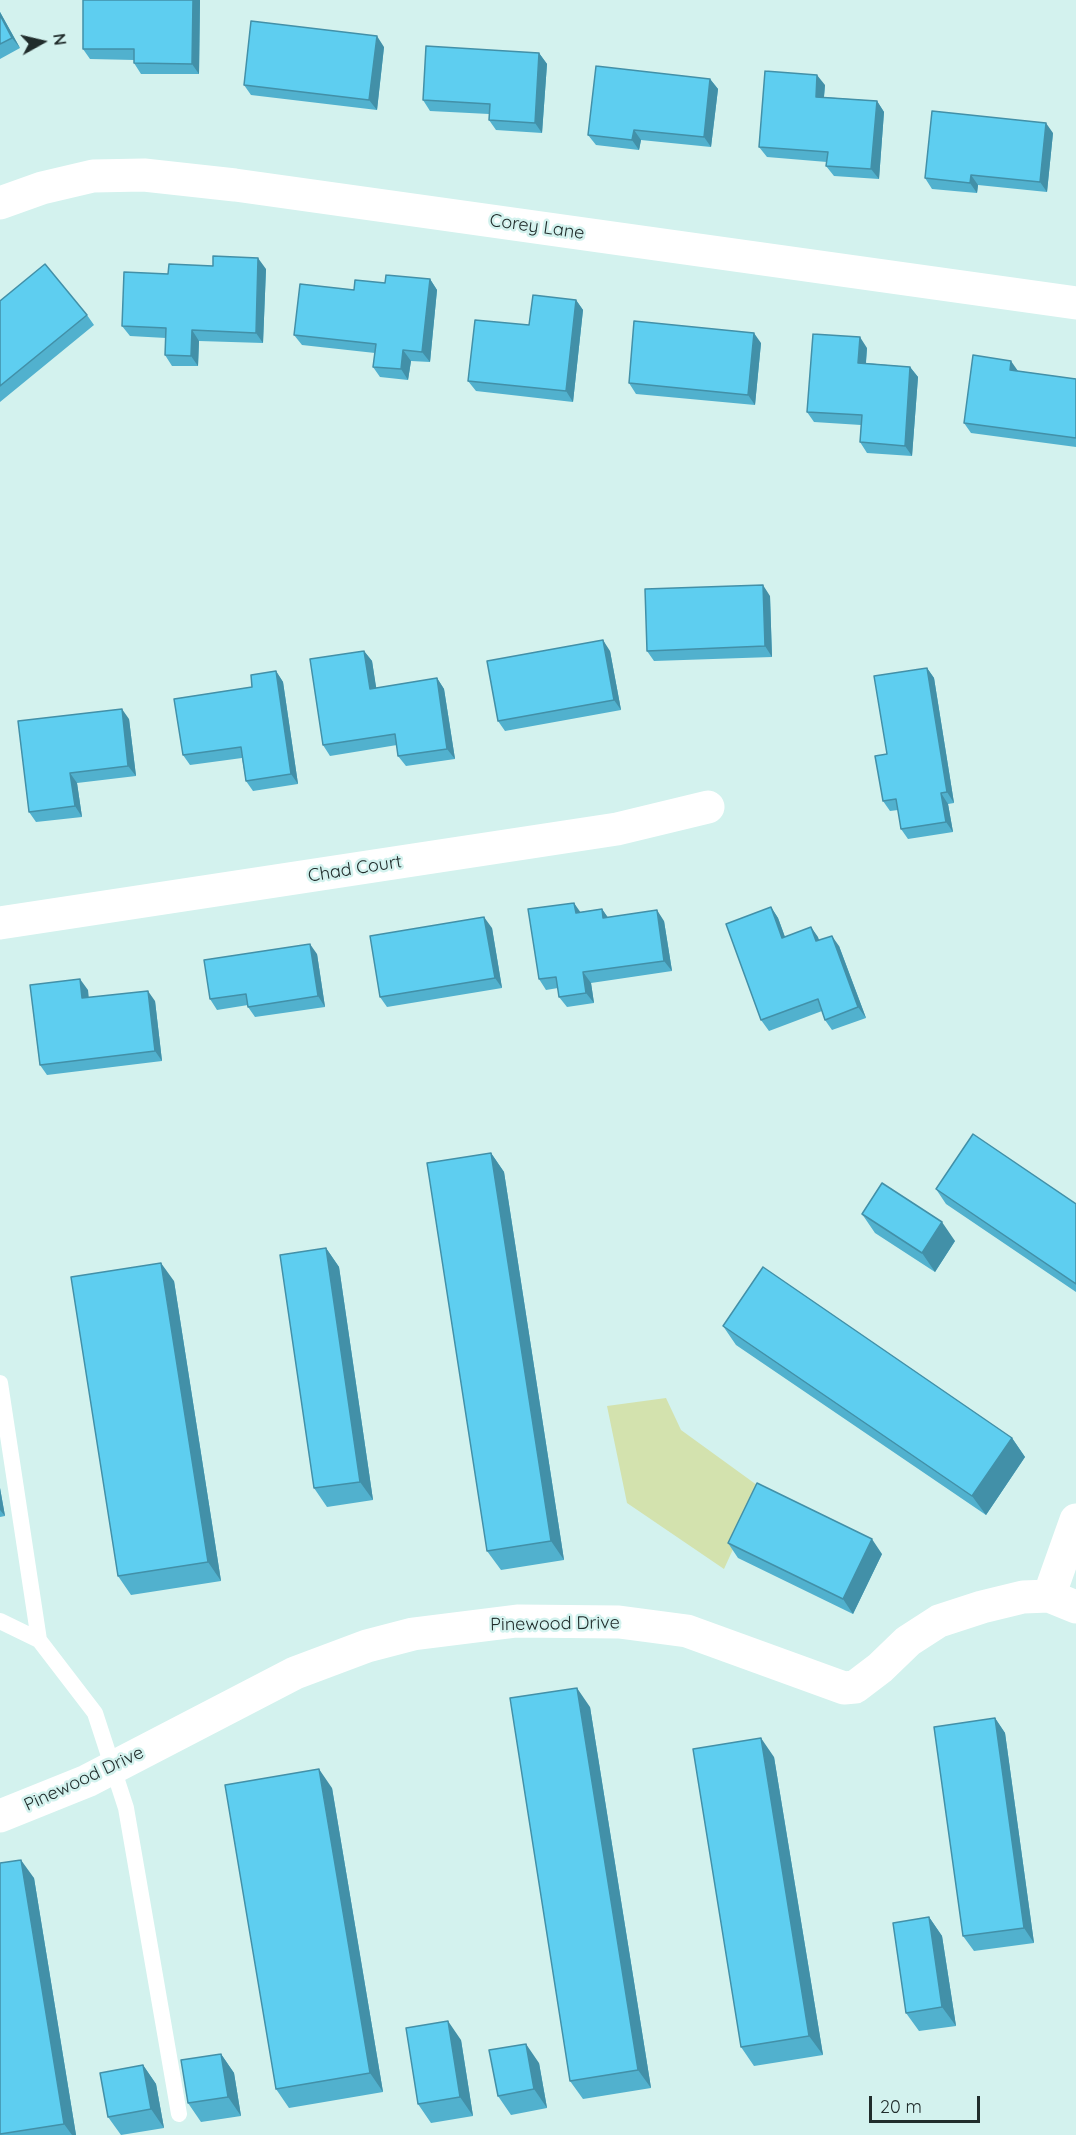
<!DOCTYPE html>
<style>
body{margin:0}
#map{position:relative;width:1076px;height:2135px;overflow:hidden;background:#d3f2ee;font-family:Quicksand,sans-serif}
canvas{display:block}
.north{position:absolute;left:12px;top:12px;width:60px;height:60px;-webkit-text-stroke:4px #d3f2ee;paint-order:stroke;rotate:82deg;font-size:16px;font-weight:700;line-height:24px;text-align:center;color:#212d2c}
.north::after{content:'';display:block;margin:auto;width:21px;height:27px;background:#212d2c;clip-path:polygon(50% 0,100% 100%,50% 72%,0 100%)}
.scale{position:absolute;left:869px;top:2096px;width:111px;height:27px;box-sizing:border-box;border:3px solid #212d2c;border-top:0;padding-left:8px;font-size:18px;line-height:21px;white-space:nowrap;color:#212d2c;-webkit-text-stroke:4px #d3f2ee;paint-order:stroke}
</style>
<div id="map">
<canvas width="1076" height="2135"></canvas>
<div class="north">N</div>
<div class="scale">20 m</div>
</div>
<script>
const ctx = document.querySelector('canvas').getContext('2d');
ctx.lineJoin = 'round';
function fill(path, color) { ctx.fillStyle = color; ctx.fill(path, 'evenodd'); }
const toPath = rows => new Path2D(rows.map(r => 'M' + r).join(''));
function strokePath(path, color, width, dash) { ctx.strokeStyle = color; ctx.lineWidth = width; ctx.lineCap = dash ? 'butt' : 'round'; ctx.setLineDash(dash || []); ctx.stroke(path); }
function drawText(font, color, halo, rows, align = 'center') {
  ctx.font = font + ' Quicksand,sans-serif'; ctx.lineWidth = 5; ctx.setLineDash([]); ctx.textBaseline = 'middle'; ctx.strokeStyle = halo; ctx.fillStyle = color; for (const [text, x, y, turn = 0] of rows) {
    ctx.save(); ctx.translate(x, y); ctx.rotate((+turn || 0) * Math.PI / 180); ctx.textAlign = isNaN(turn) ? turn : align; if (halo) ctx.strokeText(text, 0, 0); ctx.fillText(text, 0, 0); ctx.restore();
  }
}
fill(toPath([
 [666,1398,681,1430,761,1488,724,1569,627,1503,607,1406]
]), '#d3e2ae');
strokePath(toPath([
 [0,1383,39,1640],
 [0,1621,39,1640,95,1713,126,1808,179,2114]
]), '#fff', 16);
strokePath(toPath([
 [0,203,42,188,93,176,144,175,235,185,1076,303],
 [0,923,617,829,708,807],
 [1049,1596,1076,1520],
 [0,1816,87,1781,295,1673,367,1646,413,1634,517,1621,619,1622,687,1631,844,1688,855,1687,880,1668,908,1641,939,1621,982,1607,1023,1597,1049,1596,1076,1607]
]), '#fff', 33);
fill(toPath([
 [83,0,200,0,199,74,141,74,134,63,134,60,90,59,83,49],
 [0,12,20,48,0,59],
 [384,47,377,110,251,95,244,85],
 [539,53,547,64,542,133,496,130,489,120,489,114,430,111,423,100],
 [710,79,718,89,711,147,641,140,639,150,596,145,588,135],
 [825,85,824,97,877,101,884,112,879,179,834,176,826,166,827,162,767,157,759,147],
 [1053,133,1047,192,978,185,977,193,932,189,925,178],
 [266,269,263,343,199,341,198,366,172,366,165,355,166,338,130,336,122,326,168,274],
 [430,279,437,290,430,362,411,361,408,380,380,377,373,367,375,353,302,345,294,335,354,290,385,283],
 [576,300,583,310,573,402,476,391,468,381],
 [0,301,87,315,94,325,0,402],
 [761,343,755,405,636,394,629,383],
 [867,348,866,363,910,367,918,377,912,456,867,453,860,442,861,425,814,422,807,412],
 [1018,371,1076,379,1076,447,971,433,964,423],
 [770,596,772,657,654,661,647,651],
 [364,651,372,661,376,688,437,678,444,689,455,759,406,766,398,756,397,745,330,756,323,745],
 [610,651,621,710,505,731,498,721],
 [927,668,934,678,954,803,948,804,953,832,908,839,901,829,898,810,890,811,883,801,887,754],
 [276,671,283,682,298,784,253,791,246,781,242,758,190,765,183,755],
 [129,719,136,776,77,783,82,817,36,822,29,812],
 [771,907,778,918,785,937,811,927,819,940,839,946,866,1018,832,1030,825,1020,822,1011,769,1031,761,1020],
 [602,909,608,918,664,921,672,971,591,983,594,1003,567,1007,559,997,558,988,546,990,539,979,581,912],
 [492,928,502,988,387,1007,380,997],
 [317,954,325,1007,255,1017,248,1007,248,1005,217,1010,210,999],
 [88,990,88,998,155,1001,162,1061,47,1075,40,1065],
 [491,1153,504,1172,564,1560,501,1570,487,1551],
 [936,1189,1076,1204,1076,1292,946,1204],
 [862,1214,955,1241,935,1272,875,1233],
 [326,1248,339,1267,373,1500,327,1507,314,1488],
 [174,1281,221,1581,131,1595,118,1576],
 [723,1326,1012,1438,1025,1457,986,1515,736,1345],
 [0,1488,5,1516,0,1517],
 [728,1543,882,1554,853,1614,738,1558],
 [590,1707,651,2088,583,2099,570,2081],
 [995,1718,1005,1733,1034,1943,974,1951,963,1936],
 [774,1757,823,2055,754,2066,741,2047],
 [332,1788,383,2092,289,2108,276,2089],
 [0,1863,34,1878,76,2135,0,2135],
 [929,1917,942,1936,956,2026,919,2031,906,2013],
 [461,2040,473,2116,431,2123,418,2104],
 [221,2054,234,2073,241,2116,201,2122,188,2103],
 [539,2063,547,2108,511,2115,498,2096],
 [143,2065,156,2084,164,2128,121,2135,108,2117]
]), '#51b1ce');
fill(toPath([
 [193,0,200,0,199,74,192,64],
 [0,12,20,48,12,38,0,15],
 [377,36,384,47,377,110,369,100],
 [539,53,547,64,542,133,535,123],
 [817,75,825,85,823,107,816,97],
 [710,79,718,89,711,147,704,137],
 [877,101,884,112,879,179,871,169],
 [1046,123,1053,133,1047,192,1040,182],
 [634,130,641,140,639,150,632,140],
 [971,175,978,185,977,193,970,183],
 [258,258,266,269,263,343,256,333],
 [430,279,437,290,430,362,422,352],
 [576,300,583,310,573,402,566,391],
 [192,330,199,341,198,366,191,356],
 [754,333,761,343,755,405,748,395],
 [860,337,867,348,865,373,858,363],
 [403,350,411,361,408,380,401,369],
 [1011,361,1018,371,1010,370],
 [910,367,918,377,912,456,905,446],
 [763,585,770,596,772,657,765,646],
 [603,640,610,651,621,710,614,700],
 [364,651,372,661,378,699,370,689],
 [927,668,934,678,954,803,947,792],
 [276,671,283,682,298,784,291,774],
 [437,678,444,689,455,759,447,749],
 [122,709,129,719,136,776,128,766],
 [70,773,77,783,82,817,75,806],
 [941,793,948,804,953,832,946,822],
 [574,903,581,913,576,913],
 [771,907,778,918,789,948,782,938],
 [602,909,609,919,603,918],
 [657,910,664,921,672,971,664,961],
 [484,917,492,928,502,988,495,978],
 [811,927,818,937,823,952,816,941],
 [832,936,839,946,866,1018,858,1007],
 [310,944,317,954,325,1007,318,996],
 [583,972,591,983,594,1003,586,993],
 [80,979,88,990,90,1009,82,998],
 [148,991,155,1001,162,1061,155,1051],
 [491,1153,504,1172,564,1560,551,1541],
 [942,1222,955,1241,935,1272,922,1253],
 [326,1248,339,1267,373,1500,360,1482],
 [161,1263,174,1281,221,1581,208,1562],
 [1012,1438,1025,1457,986,1515,972,1496],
 [0,1488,5,1516,0,1510],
 [872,1539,882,1554,853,1614,843,1599],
 [577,1688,590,1707,651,2088,638,2070],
 [995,1718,1005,1733,1034,1943,1024,1928],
 [761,1738,774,1757,823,2055,809,2036],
 [319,1769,332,1788,383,2092,370,2073],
 [21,1860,34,1878,76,2135,72,2135,64,2124],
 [929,1917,942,1936,956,2026,942,2007],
 [448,2021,461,2040,473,2116,460,2097],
 [526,2044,539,2063,547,2108,534,2089],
 [221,2054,234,2073,241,2116,228,2097],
 [143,2065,156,2084,164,2128,151,2109]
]), '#4290a8');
const building = toPath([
 [83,0,193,0,192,64,134,63,134,49,83,49,83,0],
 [0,15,12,38,0,44,0,15],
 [251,21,377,36,369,100,244,85,251,21],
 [426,46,539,53,535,123,489,120,490,104,423,100,426,46],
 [596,66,710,79,704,137,634,130,632,140,588,135,596,66],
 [765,71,817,75,816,97,877,101,871,169,826,166,828,152,759,147,765,71],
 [932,111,1046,123,1040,182,971,175,970,183,925,178,932,111],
 [213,256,258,258,256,333,192,330,191,356,165,355,166,328,122,326,124,272,168,274,169,264,213,266,213,256],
 [45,264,87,315,0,386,0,301,45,264],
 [386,275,430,279,422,352,403,350,401,369,373,367,376,344,294,335,300,284,354,290,355,280,385,283,386,275],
 [533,295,576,300,566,391,468,381,475,320,529,325,533,295],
 [634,321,754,333,748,395,629,383,634,321],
 [813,334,860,337,858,363,910,367,905,446,860,442,862,415,807,412,813,334],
 [973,355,1011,361,1010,370,1076,379,1076,438,964,423,973,355],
 [763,585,765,646,647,651,645,589,763,585],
 [603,640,614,700,498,721,487,661,603,640],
 [364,651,370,689,437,678,447,749,398,756,395,734,323,745,310,659,364,651],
 [927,668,947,792,941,793,946,822,901,829,896,799,883,801,875,756,887,754,874,676,927,668],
 [276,671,291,774,246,781,241,747,183,755,174,699,252,687,251,675,276,671],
 [122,709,128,766,70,773,75,806,29,812,18,721,122,709],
 [574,903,576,913,602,909,603,918,657,910,664,961,583,972,586,993,559,997,556,977,539,979,528,909,574,903],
 [771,907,782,938,811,927,816,941,832,936,858,1007,825,1020,818,999,761,1020,726,924,771,907],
 [484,917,495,978,380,997,370,936,484,917],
 [310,944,318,996,248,1007,246,994,210,999,204,960,310,944],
 [80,979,82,998,148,991,155,1051,40,1065,30,985,80,979],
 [973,1134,1076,1204,1076,1284,936,1189,973,1134],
 [491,1153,551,1541,487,1551,427,1163,491,1153],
 [882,1183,942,1222,922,1253,862,1214,882,1183],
 [326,1248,360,1482,314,1488,280,1255,326,1248],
 [161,1263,208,1562,118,1576,71,1277,161,1263],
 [763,1267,1012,1438,972,1496,723,1326,763,1267],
 [757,1483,872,1539,843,1599,728,1543,757,1483],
 [577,1688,638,2070,570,2081,510,1698,577,1688],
 [995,1718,1024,1928,963,1936,934,1727,995,1718],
 [761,1738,809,2036,741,2047,693,1749,761,1738],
 [319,1769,370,2073,276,2089,225,1785,319,1769],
 [21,1860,64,2124,0,2134,0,1863,21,1860],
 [929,1917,942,2007,906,2013,893,1923,929,1917],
 [448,2021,460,2097,418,2104,406,2028,448,2021],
 [526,2044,534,2089,498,2096,489,2050,526,2044],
 [221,2054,228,2097,188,2103,181,2060,221,2054],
 [143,2065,151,2109,108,2117,100,2073,143,2065]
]);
fill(building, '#5ecef0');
strokePath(building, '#4290a8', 1.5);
drawText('18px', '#212d2c', '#d3f2ee', [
 ["Corey Lane",537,227,8],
 ["Chad Court",355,869,-9],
 ["Pinewood Drive",555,1624,-1],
 ["Pinewood Drive",84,1779,-25]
]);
</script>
